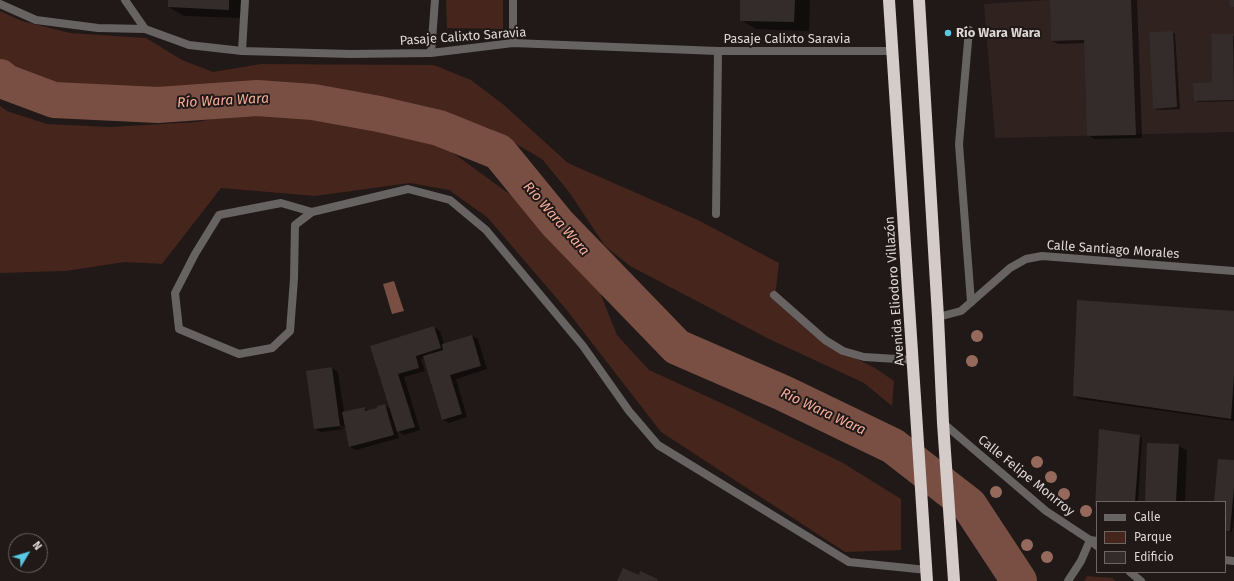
<!DOCTYPE html>
<meta charset="utf-8">
<style>
body{margin:0}
#map{position:relative;width:1234px;height:581px;overflow:hidden;background:#201917;font-family:"Fira Sans",sans-serif}
canvas{display:block}
.legend{position:absolute;left:1096px;top:501px;width:130px;height:72px;box-sizing:border-box;background:#201917;border:1px solid #6b6563;margin:0;padding:5px 7px;list-style:none;font-size:12px;color:#dcd7d5}
.legend li{display:flex;align-items:center;gap:8px;height:20px}
.legend b{width:20px;border:1px solid #6b6563}
.north{position:absolute;left:8px;top:533px;width:40px;height:40px;box-sizing:border-box;background:#201917;border:1px solid #6b6563;border-radius:50%;rotate:52deg;font-size:11px;font-weight:700;line-height:16px;text-align:center;color:#dcd7d5}
.north::after{content:'';display:block;margin:auto;width:14px;height:18px;background:#58c8e4;clip-path:polygon(50% 0,100% 100%,50% 72%,0 100%)}
</style>
<div id="map">
<canvas width="1234" height="581"></canvas>
<ul class="legend">
<li><b style="height:5px;background:#676362"></b>Calle</li>
<li><b style="height:11px;background:#45251c"></b>Parque</li>
<li><b style="height:11px;background:#332c2a"></b>Edificio</li>
</ul>
<div class="north">N</div>
</div>
<script>
const ctx = document.querySelector('canvas').getContext('2d');
ctx.lineJoin = 'round';
function fill(path, color) { ctx.fillStyle = color; ctx.fill(path, 'evenodd'); }
const toPath = rows => new Path2D(rows.map(r => 'M' + r).join(''));
function strokePath(path, color, width, dash) { ctx.strokeStyle = color; ctx.lineWidth = width; ctx.lineCap = dash ? 'butt' : 'round'; ctx.setLineDash(dash || []); ctx.stroke(path); }
function drawText(font, color, halo, rows, align = 'center') {
  ctx.font = font + ' "Fira Sans",sans-serif'; ctx.lineWidth = 4; ctx.setLineDash([]); ctx.textBaseline = 'middle'; ctx.strokeStyle = halo; ctx.fillStyle = color; for (const [text, x, y, turn = 0] of rows) {
    ctx.save(); ctx.translate(x, y); ctx.rotate((+turn || 0) * Math.PI / 180); ctx.textAlign = isNaN(turn) ? turn : align; if (halo) ctx.strokeText(text, 0, 0); ctx.fillText(text, 0, 0); ctx.restore();
  }
}
fill(toPath([
 [1046,0,1234,0,1234,132,995,138,984,4]
]), '#2f221f');
fill(toPath([
 [446,0,503,0,503,29,447,28],
 [0,11,22,21,70,33,146,38,182,60,213,72,261,64,434,65,471,80,504,105,568,163,698,220,779,263,775,297,837,349,875,368,894,381,892,406,864,383,769,339,630,266,605,246,569,192,542,159,489,128,353,99,253,90,139,96,57,92,11,77,0,66],
 [0,106,7,111,47,124,110,127,197,122,241,113,396,126,449,150,530,209,566,244,597,285,617,335,649,370,730,407,843,463,901,499,901,550,845,552,661,432,565,308,487,217,449,190,410,183,315,196,221,188,162,264,125,262,66,271,0,273],
 [1087,576,1112,578,1116,581,1084,581]
]), '#45251c');
fill(toPath([
 [394,281,404,311,392,314,383,284]
]), '#794f43');
fill(toPath([
 [169,0,245,0,244,18,184,16,169,7],
 [741,0,810,0,809,31,756,29,741,20],
 [1060,0,1137,0,1142,138,1094,139,1088,135,1085,43,1058,44,1052,41],
 [1172,32,1175,34,1180,109,1157,110,1154,108],
 [1232,35,1234,36,1234,101,1198,102,1195,100,1213,83],
 [1234,312,1234,421,1080,399,1074,396],
 [434,327,440,331,444,344,472,336,478,339,487,369,456,379,467,417,449,423,443,420,425,358,421,359,425,371,404,377,420,430,404,435,397,431,399,438,356,450,350,447,347,429,336,423,335,424,344,429,321,432,315,429,332,368,338,372,344,412,364,408,369,411,378,409,384,405,391,409,372,346],
 [1100,430,1139,436,1142,438,1138,502,1097,502,1096,505],
 [1178,445,1187,451,1185,502,1146,502],
 [1234,461,1234,514,1232,532,1225,531,1225,502,1215,502]
]), '#0007');
strokePath(toPath([
 [0,77,6,82,54,100,158,105,257,98,313,102,379,114,439,128,499,152,557,223,677,347,783,393,893,446,969,505,1019,581]
]), '#794f43', 36);
fill(toPath([
 [168,0,229,0,229,10,168,7],
 [740,0,795,0,794,22,740,21],
 [1050,0,1131,0,1136,135,1087,136,1084,40,1051,41],
 [1229,0,1234,0,1234,7,1230,7],
 [1173,31,1177,107,1153,109,1149,32],
 [1211,34,1233,34,1234,100,1194,101,1193,83,1212,82],
 [1077,300,1234,311,1234,375,1231,419,1073,396],
 [434,326,441,348,416,356,419,368,398,374,415,427,397,432,370,346],
 [472,335,481,366,450,375,462,414,442,420,423,356,443,350,442,344],
 [332,367,340,426,314,429,306,371],
 [385,404,394,435,349,447,342,412,365,407,365,411,377,408,377,406],
 [1099,429,1140,435,1135,502,1097,502,1097,506,1095,506],
 [1147,443,1179,444,1176,502,1145,502],
 [1218,459,1234,460,1234,487,1230,531,1225,531,1225,502,1214,502],
 [623,568,639,575,640,571,658,579,657,581,617,581]
]), '#332c2a');
strokePath(toPath([
 [0,4,36,20,98,28,145,29],
 [969,30,959,144,971,302],
 [242,51,245,0],
 [312,212,281,203,219,215,195,254,175,293,179,329,239,354,272,348,290,331,294,279,295,225,312,212,408,189,450,200,486,230,583,346,629,411,658,445,849,562,927,570],
 [716,214,718,51],
 [774,295,825,340,843,351,864,357,913,360],
 [1130,572,1141,581],
 [1068,581,1081,561,1090,540,1097,546]
]), '#676362', 8);
strokePath(toPath([
 [125,0,145,29,189,45,242,51,350,54,431,53,513,43,718,51,892,51],
 [513,43,513,0],
 [431,53,435,0],
 [938,317,961,311,1010,268,1026,259,1042,256,1234,271],
 [943,423,1046,511,1090,540,1097,541],
 [1225,560,1234,561]
]), '#676362', 8);
strokePath(toPath([
 [889,0,927,581],
 [919,0,938,317,943,423,954,581]
]), '#d5cbc8', 12);
ctx.fillStyle = '#956a5d';
for (const [x, y] of [
 [977,336],
 [972,361],
 [1037,462],
 [1051,477],
 [996,492],
 [1064,494],
 [1086,511],
 [1027,545],
 [1047,557]
]) { ctx.beginPath(); ctx.arc(x, y, 6, 0, 2 * Math.PI); ctx.fill(); }
for (const [x, y, r, color] of [
 [948,33,4,"#58c8e4"]
]) { const dot = new Path2D(); dot.arc(x, y, r, 0, 2 * Math.PI); ctx.fillStyle = color; ctx.fill(dot); strokePath(dot, '#201917', 1.5); }
drawText('bold 13px', '#dcd7d5', '#201917', [
 ["Río Wara Wara",956,33]
], 'left');
drawText('13px', '#dcd7d5', '#201917', [
 ["Pasaje Calixto Saravia",463,37,-4],
 ["Pasaje Calixto Saravia",787,39],
 ["Calle Santiago Morales",1113,250,4],
 ["Avenida Eliodoro Villazón",895,291,-94],
 ["Calle Felipe Monrroy",1026,476,39]
]);
drawText('italic 14px', '#f5ac98', '#201917', [
 ["Río Wara Wara",223,101,-3],
 ["Río Wara Wara",556,219,49],
 ["Río Wara Wara",823,412,25]
]);
</script>
